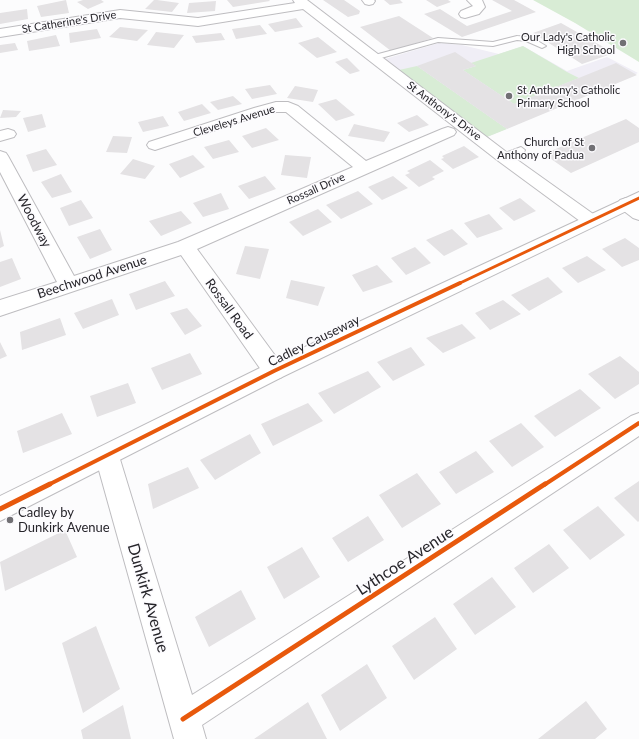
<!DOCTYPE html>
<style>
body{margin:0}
canvas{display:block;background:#fcfcfd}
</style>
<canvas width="639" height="739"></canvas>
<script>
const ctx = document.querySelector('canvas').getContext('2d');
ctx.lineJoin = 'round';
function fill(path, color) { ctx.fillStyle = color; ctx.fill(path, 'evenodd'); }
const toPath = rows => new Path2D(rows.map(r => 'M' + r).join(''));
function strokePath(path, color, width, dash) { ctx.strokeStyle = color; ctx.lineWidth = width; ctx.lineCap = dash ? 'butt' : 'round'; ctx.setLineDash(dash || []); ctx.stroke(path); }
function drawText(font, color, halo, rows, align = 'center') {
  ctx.font = font + ' Lato,sans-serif'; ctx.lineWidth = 3; ctx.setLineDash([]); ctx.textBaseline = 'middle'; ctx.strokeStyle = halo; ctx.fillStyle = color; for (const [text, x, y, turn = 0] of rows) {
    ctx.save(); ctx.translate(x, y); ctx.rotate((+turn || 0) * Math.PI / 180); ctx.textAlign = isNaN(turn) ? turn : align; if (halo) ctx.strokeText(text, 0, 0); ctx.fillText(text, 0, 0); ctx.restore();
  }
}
fill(toPath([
 [439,43,462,45,499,54,523,46,567,71,607,57,638,73,487,137,385,59]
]), '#f0eef6');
fill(toPath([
 [533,0,639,0,639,62,575,23],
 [523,46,567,72,579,78,514,104,463,70,476,66,471,63],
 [417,66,507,129,487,137,399,70]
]), '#d8ecd5');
fill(toPath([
 [66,0,69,13,41,17,37,6],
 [83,0,101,0,104,2,88,9,77,2],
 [154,0,157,0,179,3,172,12,145,9],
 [227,0,269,0,270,1,233,7],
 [323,0,344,0,360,11,359,14,348,17],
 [384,0,400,0,403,3,390,5],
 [426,0,448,0,451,2,437,7],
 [492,0,514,0,536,12,462,37,424,14,440,9,467,26,512,11],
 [216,1,215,11,187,13,189,3],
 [27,9,28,19,0,24,0,13],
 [399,16,433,38,391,51,360,27],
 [296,18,303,27,275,32,268,24],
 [561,23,614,53,582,64,533,33],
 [260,25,267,34,236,39,232,29],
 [120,27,148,30,137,41,109,37],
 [97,29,101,38,70,43,69,33],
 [156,32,184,35,174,48,147,45],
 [221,33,225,40,196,43,192,36],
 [56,35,60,46,29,51,27,41],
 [318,37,337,52,317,58,298,43],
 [15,43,18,50,0,53,0,45],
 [455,52,476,66,463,70,514,104,616,63,637,75,507,129,417,66],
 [347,58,360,71,350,74,335,62],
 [270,85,277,94,252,99,245,89],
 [295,86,318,90,313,102,287,98],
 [233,96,242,104,218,110,210,102],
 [336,99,355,115,336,121,318,104],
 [202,104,211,113,184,121,178,112],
 [3,110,21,111,16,117,0,118],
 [42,114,46,127,28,132,23,118],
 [417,115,429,125,409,132,397,123],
 [163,116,169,126,143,132,138,122],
 [626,119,639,128,639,142,571,173,544,154],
 [354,124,390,132,384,142,348,136],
 [266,128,279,140,252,148,242,136],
 [113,136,132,137,127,153,106,152],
 [229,140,239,152,213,159,204,147],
 [464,146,479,157,453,169,441,159,444,158,442,156],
 [46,149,57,165,33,172,26,155],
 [193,155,205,167,180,178,169,164],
 [285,155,311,157,307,178,281,175],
 [133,159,155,166,145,179,120,174],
 [430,160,444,171,432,177,435,179,419,187,405,175,410,173,407,171],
 [61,174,72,192,52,198,41,182],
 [265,176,276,189,249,199,238,186],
 [393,176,408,188,382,200,368,187],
 [358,191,373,204,341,219,326,205],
 [221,193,229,209,203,217,193,203],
 [520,198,536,211,514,221,499,208],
 [81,200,93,218,69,226,60,208],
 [318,209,332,222,303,236,289,222],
 [181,211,192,223,161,236,149,221],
 [489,214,503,229,477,238,464,223],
 [100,229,112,250,90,259,77,237],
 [452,229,468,244,444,256,426,240],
 [0,230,4,246,0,248],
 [625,238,639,248,639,260,622,267,602,249],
 [245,246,269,249,260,279,236,274],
 [415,247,431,263,406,275,391,258],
 [587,256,606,270,578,283,562,268],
 [12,258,21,279,0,287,0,262],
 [377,265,393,282,363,292,352,275],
 [548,277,563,292,529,311,511,295],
 [291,280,325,287,318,306,286,298],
 [165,281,175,296,136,310,129,294],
 [112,299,119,315,83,329,74,313],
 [503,300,521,314,490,330,475,313],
 [187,308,202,326,185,335,170,313],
 [60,318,66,335,22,350,20,332],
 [462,324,476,338,443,353,426,338],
 [0,342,7,356,0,359],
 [411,347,425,365,393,381,377,362],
 [190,353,202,374,162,390,151,368],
 [620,356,639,372,639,384,615,399,588,374],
 [368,371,381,387,334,414,318,393],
 [128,383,136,403,97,417,90,396],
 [580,389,601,408,555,437,534,416],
 [308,403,323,421,273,446,261,424],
 [62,413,72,434,23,453,17,431],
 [521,423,544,447,512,467,489,441],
 [250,434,261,453,215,480,200,460],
 [476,451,494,472,456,494,439,472],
 [188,467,199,488,153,509,148,484],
 [417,473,441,504,402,528,379,495],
 [639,481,639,521,638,522,614,498],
 [598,506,625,535,590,560,563,530],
 [368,516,384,540,348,562,332,538],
 [65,530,77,557,5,591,0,562],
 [549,544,569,568,533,593,514,568],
 [302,547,320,577,284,599,267,567],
 [492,577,516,607,475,635,453,604],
 [241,590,256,619,209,647,195,617],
 [435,617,457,649,414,680,392,646],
 [96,626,120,689,83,713,62,643],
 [367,664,387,698,340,731,321,695],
 [586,701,607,729,595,739,538,739],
 [308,702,327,739,254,739],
 [123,705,131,739,83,739,81,730]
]), '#e4e2e4');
const lane = toPath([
 [517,36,531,37,546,46,542,48,526,41,517,40,493,46,438,42,374,60,370,58,371,56,438,38,493,42,517,36],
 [521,147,525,150,524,152,503,160,499,157,500,155,521,147]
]);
const street = toPath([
 [293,0,307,0,509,154,596,216,599,220,596,224,590,226,584,224,497,160,303,9,198,26,120,18,0,37,0,29,120,10,198,18,295,3,293,0],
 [362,0,374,0,375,1,373,4,369,5,365,4,362,0],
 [467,0,482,0,485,7,479,14,465,18,461,17,459,14,461,11,473,6,467,0],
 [276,102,288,102,298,106,366,161,442,129,448,127,454,129,456,132,454,135,197,249,282,365,285,371,282,377,274,380,266,377,181,255,0,316,0,300,57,282,0,172,0,151,6,153,8,156,74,276,178,242,353,167,286,112,276,112,264,114,155,150,149,148,147,145,149,142,254,108,276,102],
 [8,129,14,131,16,134,14,137,0,141,0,131,8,129],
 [626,198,632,200,639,205,639,220,633,218,620,208,617,204,620,200,626,198],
 [639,413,639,436,202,725,206,739,174,739,95,456,98,448,107,445,116,448,119,456,192,695,631,416,639,413]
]);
const secondary = toPath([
 [639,192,639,205,282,377,0,521,0,496,266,365,639,192]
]);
strokePath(lane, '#bebdc0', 2);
strokePath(street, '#bebdc0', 2);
strokePath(secondary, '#bebdc0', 2);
fill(lane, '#fff');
fill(street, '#fff');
fill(secondary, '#fff');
strokePath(toPath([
 [458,284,639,198]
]), '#e8590c', 3);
strokePath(toPath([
 [48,485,274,371,460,283],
 [544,485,639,423]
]), '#e8590c', 4);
strokePath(toPath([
 [0,509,50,484],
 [183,719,545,484]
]), '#e8590c', 5);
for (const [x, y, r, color] of [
 [623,43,4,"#717074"],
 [509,96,4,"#717074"],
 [592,148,4,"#717074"],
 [10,520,4,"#717074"]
]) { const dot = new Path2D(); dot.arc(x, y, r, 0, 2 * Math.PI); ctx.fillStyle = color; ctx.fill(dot); strokePath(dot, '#fcfbfe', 1.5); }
drawText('11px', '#26252a', '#fcfbfe', [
 ["St Catherine's Drive",69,22,-9],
 ["St Anthony's Drive",444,111,37],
 ["Cleveleys Avenue",234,121,-17],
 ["Rossall Drive",316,189,-24]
]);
drawText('11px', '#26252a', '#fcfbfe', [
 ["Our Lady's Catholic",615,37],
 ["High School",615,50],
 ["St Anthony's Catholic",517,90,"left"],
 ["Primary School",517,103,"left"],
 ["Church of St",584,142],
 ["Anthony of Padua",584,155]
], 'right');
drawText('13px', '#26252a', '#fcfbfe', [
 ["Woodway",34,221,62],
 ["Beechwood Avenue",92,277,-18],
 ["Rossall Road",229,309,54],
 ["Cadley Causeway",314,341,-26]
]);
drawText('13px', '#26252a', '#fcfbfe', [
 ["Cadley by",18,513],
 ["Dunkirk Avenue",18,528]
], 'left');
drawText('16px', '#26252a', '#fcfbfe', [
 ["Lythcoe Avenue",405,561,-33],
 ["Dunkirk Avenue",148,598,74]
]);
</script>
